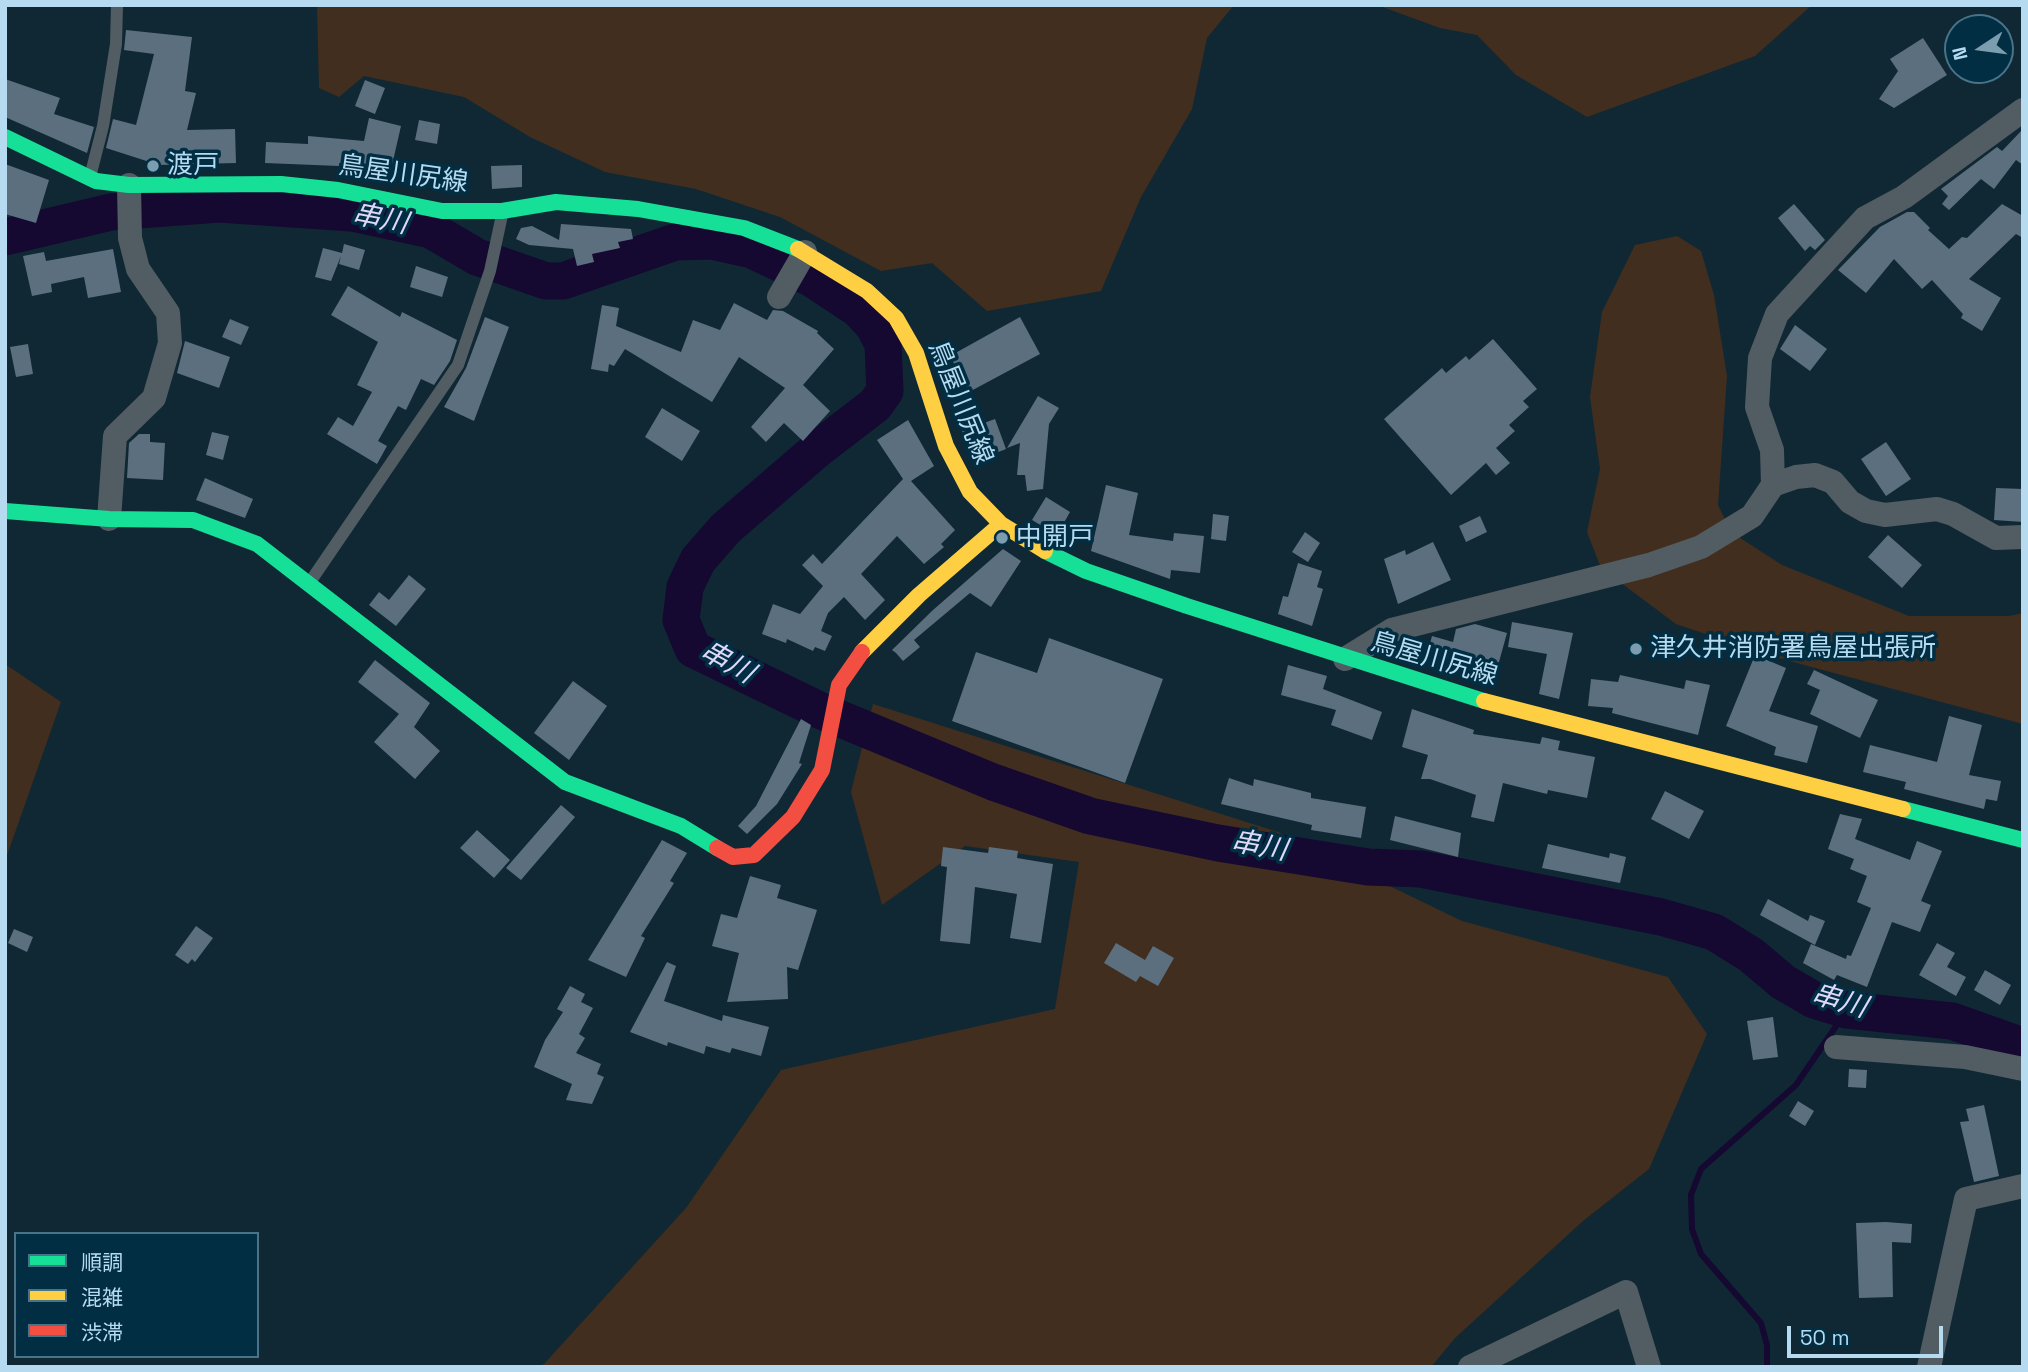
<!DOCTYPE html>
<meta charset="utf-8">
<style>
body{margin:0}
#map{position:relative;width:2028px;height:1372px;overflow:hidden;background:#102834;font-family:"Space Grotesk","Noto Sans JP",sans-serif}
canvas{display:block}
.frame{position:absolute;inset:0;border:7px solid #b6dbf1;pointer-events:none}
.legend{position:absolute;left:14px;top:1232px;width:245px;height:126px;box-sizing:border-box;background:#012e43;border:2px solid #497389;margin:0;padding:9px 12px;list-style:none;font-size:21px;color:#b6dbf1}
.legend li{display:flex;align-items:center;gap:14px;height:35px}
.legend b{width:35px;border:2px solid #497389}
.north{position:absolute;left:1944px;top:14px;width:70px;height:70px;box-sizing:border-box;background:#012e43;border:2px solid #497389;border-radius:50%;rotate:257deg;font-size:19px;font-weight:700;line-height:28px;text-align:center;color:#b6dbf1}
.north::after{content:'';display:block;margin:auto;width:24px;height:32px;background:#7c9caf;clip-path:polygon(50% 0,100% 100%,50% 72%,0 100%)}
.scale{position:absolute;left:1787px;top:1326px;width:156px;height:32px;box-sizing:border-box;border:4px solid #b6dbf1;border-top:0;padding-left:9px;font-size:21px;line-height:24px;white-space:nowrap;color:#b6dbf1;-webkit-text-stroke:5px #012e43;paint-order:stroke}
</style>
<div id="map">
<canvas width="2028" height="1372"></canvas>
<div class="frame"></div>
<ul class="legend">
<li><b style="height:9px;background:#16e098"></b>順調</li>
<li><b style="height:9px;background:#ffcf43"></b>混雑</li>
<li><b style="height:9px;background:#f24e42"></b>渋滞</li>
</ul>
<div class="north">N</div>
<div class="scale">50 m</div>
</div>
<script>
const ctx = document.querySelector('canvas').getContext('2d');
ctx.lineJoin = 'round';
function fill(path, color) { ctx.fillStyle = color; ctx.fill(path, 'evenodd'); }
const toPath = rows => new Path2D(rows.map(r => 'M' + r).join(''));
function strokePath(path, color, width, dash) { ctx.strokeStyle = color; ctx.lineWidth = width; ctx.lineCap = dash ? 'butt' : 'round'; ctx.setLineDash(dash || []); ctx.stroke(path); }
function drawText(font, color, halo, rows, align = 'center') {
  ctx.font = font + ' "Space Grotesk","Noto Sans JP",sans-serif'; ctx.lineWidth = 7; ctx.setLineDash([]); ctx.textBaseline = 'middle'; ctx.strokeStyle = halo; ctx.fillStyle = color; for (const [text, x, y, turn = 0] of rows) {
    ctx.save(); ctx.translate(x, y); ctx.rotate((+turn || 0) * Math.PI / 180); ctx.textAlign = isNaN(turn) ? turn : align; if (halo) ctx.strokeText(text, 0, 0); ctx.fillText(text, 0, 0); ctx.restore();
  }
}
fill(toPath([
 [317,5,1234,5,1207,38,1192,109,1141,197,1101,291,987,311,932,263,881,271,780,217,696,189,605,172,530,137,464,97,364,76,339,97,319,88],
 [1377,5,1812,5,1755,56,1587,117,1516,75,1477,35,1440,28],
 [1677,236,1701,251,1714,295,1727,376,1718,505,1731,532,1782,565,1909,616,2009,616,2023,613,2023,724,1771,656,1676,624,1601,568,1587,532,1600,469,1590,397,1602,312,1635,245],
 [5,664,61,702,5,861],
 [873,704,1278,832,1462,921,1668,977,1707,1034,1649,1169,1583,1221,1455,1338,1431,1367,535,1367,544,1364,686,1208,781,1070,1055,1009,1079,862,965,846,882,905,851,792]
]), '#422e1e');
strokePath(toPath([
 [1767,1367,1767,1345,1761,1323,1701,1254,1692,1229,1691,1195,1701,1169,1796,1085,1847,1010]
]), '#150831', 6);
strokePath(toPath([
 [5,237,111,212,219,204,352,213,431,230,477,257,546,281,563,281,675,242,711,241,752,250,811,278,858,309,873,325,883,344,885,391,875,405,819,448,726,528,698,560,685,587,681,620,693,649,819,710,993,782,1090,816,1218,843,1368,867,1421,869,1661,917,1714,932,1751,955,1783,982,1814,1000,1847,1010,1952,1021,2023,1046]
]), '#150831', 37);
fill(toPath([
 [126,30,192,37,185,91,196,93,187,130,235,129,236,163,159,165,106,148,113,119,136,125,154,54,124,50],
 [1923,38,1947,75,1894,108,1879,99,1898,71,1890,59],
 [5,79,60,98,54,114,94,127,87,153,5,117],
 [365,80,385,88,375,114,355,106],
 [369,118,401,126,390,174,339,163,339,166,265,163,266,142,308,144,308,136,364,141],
 [419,120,440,124,437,144,415,140],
 [2023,129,2023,165,2016,160,1994,189,1981,179,1949,210,1942,204,1948,196,1941,189,1997,147,2002,151],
 [5,164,49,180,36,223,5,214],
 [522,165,522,187,492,189,491,166],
 [1794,204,1825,240,1815,250,1810,246,1805,251,1778,218],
 [2002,204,2023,216,2023,238,2016,234,1969,279,2001,298,1982,331,1961,318,1963,314,1932,280,1922,289,1894,259,1866,293,1838,270,1880,227,1907,212,1914,212,1930,228,1928,230,1949,249,1962,237,1967,238],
 [561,224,631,229,633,239,618,242,620,248,592,254,594,262,577,266,573,249,529,245,516,239,521,228,532,226,559,240],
 [344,244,365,250,359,270,339,264,341,256,331,281,315,277,323,248,342,253],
 [113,249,121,292,88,298,84,277,51,284,52,292,32,296,23,256,44,252,46,261],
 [416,266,448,277,442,297,410,287],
 [348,286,400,317,402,312,457,340,450,361,434,385,421,379,406,410,398,406,378,441,387,446,377,464,327,434,338,417,353,426,372,392,357,385,378,342,331,315],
 [734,303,767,320,773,310,783,311,818,331,817,333,834,349,803,385,830,411,803,441,784,423,766,442,751,427,785,388,739,357,712,402,625,349,614,366,609,364,608,372,591,369,602,305,619,308,616,326,681,352,693,320,720,330],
 [485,317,509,327,474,421,444,407,466,368],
 [1020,317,1040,354,969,392,950,356],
 [230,319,249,327,241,345,222,337],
 [1795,325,1827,349,1810,371,1780,349],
 [1493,339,1537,389,1523,401,1529,407,1509,425,1515,431,1496,448,1510,463,1496,475,1486,463,1451,495,1384,419,1442,368,1446,373,1466,356,1469,360],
 [185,341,230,357,219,388,177,373],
 [28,344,33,374,16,377,10,347],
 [1038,396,1059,408,1049,424,1043,489,1027,491,1025,475,1017,475,1020,443,1007,448],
 [662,408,700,431,682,461,645,437],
 [995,419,1006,449,976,461,962,431],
 [908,420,934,466,911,481,955,530,941,544,944,547,924,564,897,536,861,574,885,600,865,620,844,597,828,613,821,631,832,636,825,651,815,647,813,651,787,639,786,643,762,634,773,604,800,614,823,586,802,565,813,554,822,564,903,479,877,440],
 [212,432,229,436,223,460,206,455],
 [139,434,150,434,150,442,165,443,163,480,127,478,129,443],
 [1886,442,1911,479,1886,496,1861,459],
 [205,478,253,499,245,518,196,500],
 [1106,485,1138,493,1129,535,1173,541,1174,533,1204,536,1200,573,1171,570,1170,579,1091,551],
 [1996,488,2023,489,2023,522,1994,520],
 [1046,497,1070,512,1057,535,1032,520],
 [1213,514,1229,516,1226,541,1211,539],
 [1480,516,1487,532,1466,542,1459,526],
 [1305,532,1320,543,1308,562,1292,552],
 [1888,535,1922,565,1902,588,1868,557],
 [1433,542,1451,580,1398,604,1384,559,1405,550,1406,555],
 [1003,549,1021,561,991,607,970,593,914,640,920,647,903,661,896,653,892,650,933,610],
 [1298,563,1322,571,1317,587,1323,589,1312,626,1278,614,1283,596,1288,597],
 [409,575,426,589,396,626,369,605,379,592,389,600],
 [1512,622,1573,633,1559,699,1539,694,1547,654,1508,647],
 [1475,624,1507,633,1494,680,1425,662,1432,636,1453,642,1456,629],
 [1049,638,1163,679,1125,783,952,721,976,652,1037,673],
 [1755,655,1786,668,1769,711,1818,726,1807,763,1774,755,1776,747,1726,726],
 [375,660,430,703,414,727,440,751,415,779,374,742,399,714,358,682],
 [1288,665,1327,676,1323,689,1382,712,1372,740,1331,725,1336,710,1281,695],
 [1814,670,1878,700,1860,738,1810,714,1820,690,1807,684],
 [1620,675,1684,689,1686,680,1710,685,1698,735,1612,713,1613,708,1588,706,1591,679,1618,682],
 [573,681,607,706,569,760,534,733],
 [1412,709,1474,730,1473,734,1540,744,1542,737,1560,741,1558,750,1595,757,1587,798,1548,790,1547,794,1503,783,1494,822,1471,817,1476,795,1430,779,1421,779,1428,755,1402,747],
 [1949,716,1982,725,1969,775,2001,781,1997,801,1986,799,1984,809,1904,789,1906,782,1863,772,1870,745,1937,762],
 [801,719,811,725,799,763,802,764,777,804,747,834,738,826,756,806],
 [1229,778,1253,786,1254,779,1311,793,1311,798,1366,807,1361,838,1311,830,1312,825,1221,804],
 [1665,791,1704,811,1689,839,1651,819],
 [561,805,575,817,521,880,506,868],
 [1840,814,1862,819,1855,839,1910,860,1917,841,1942,851,1921,901,1931,905,1920,932,1892,922,1867,987,1837,975,1834,980,1803,963,1811,944,1846,959,1847,955,1851,956,1871,908,1857,902,1867,876,1850,869,1854,859,1828,849],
 [1395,816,1461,833,1458,857,1390,840],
 [477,830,510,860,494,878,460,848],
 [662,840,687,853,670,881,674,883,641,936,645,938,626,977,588,960],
 [1548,844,1609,858,1610,853,1626,857,1620,883,1542,868],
 [943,847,988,853,989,847,1018,851,1017,858,1053,864,1041,943,1010,938,1017,894,975,887,970,944,940,941,947,867,941,866],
 [750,876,781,885,777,898,817,910,798,970,787,967,788,999,727,1002,739,953,712,946,721,914,737,918],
 [1768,899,1808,921,1810,915,1825,921,1815,945,1760,915],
 [196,926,213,938,195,962,192,959,188,964,175,955],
 [14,929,33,937,27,952,8,943],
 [1116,943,1145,960,1153,946,1174,958,1158,986,1140,976,1136,982,1104,963],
 [1937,943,1955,953,1947,967,1966,977,1956,996,1919,975],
 [667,962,676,966,664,1001,722,1021,723,1015,769,1027,761,1056,732,1048,730,1053,706,1046,704,1054,668,1042,667,1046,630,1032],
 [1985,970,2011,985,2000,1005,1974,990],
 [570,986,585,994,581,1002,593,1008,579,1034,585,1038,576,1053,601,1064,597,1074,604,1077,592,1104,566,1100,572,1084,534,1067,545,1040,563,1012,557,1009],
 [1773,1017,1778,1057,1753,1060,1747,1021],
 [1849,1069,1867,1070,1866,1088,1848,1087],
 [1798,1101,1814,1111,1805,1126,1789,1116],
 [1984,1105,1999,1176,1974,1182,1960,1122,1969,1121,1966,1109],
 [1886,1222,1912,1224,1911,1243,1892,1242,1893,1297,1859,1298,1856,1223]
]), '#5c6f7e');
strokePath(toPath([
 [90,177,103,126,116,44,117,5],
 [310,582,458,365,490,271,502,215]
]), '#515d63', 12);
strokePath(toPath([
 [779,297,805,252],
 [1773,485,1796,477,1815,475,1833,482,1850,502,1866,511,1885,515,1937,509,1953,514,1996,538,2023,537],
 [109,519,115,436,154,398,170,343,168,313,138,269,130,238,129,185],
 [1345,659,1392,630,1649,565,1701,547,1752,516,1773,485,1772,450,1757,407,1760,358,1777,314,1865,218,1904,197,2023,110],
 [1836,1047,1965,1057,2023,1069],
 [1470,1367,1626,1292,1649,1367],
 [1929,1367,1966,1199,2023,1186]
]), '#515d63', 24);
strokePath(toPath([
 [5,137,96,181,129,185,281,184,338,190,442,211,502,211,556,202,638,209,744,228,798,249],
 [5,511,109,519,193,520,257,544,565,782,681,826,717,848],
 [1045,551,1086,571,1187,606,1484,701],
 [1903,809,2023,840]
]), '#16e098', 16);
strokePath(toPath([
 [798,249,867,291,896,318,916,353,946,446,970,492,1001,524,1045,551],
 [862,652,919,595,1001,524],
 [1484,701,1903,809]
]), '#ffcf43', 16);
strokePath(toPath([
 [717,848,733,857,754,855,793,817,822,770,839,685,862,652]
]), '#f24e42', 16);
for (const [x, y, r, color] of [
 [153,166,7,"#7c9caf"],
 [1002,538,7,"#7c9caf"],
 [1636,649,7,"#7c9caf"]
]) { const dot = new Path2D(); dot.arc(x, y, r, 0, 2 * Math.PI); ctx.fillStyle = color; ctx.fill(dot); strokePath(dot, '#012e43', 2.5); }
drawText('26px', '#b6dbf1', '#012e43', [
 ["渡戸",167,166],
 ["中開戸",1016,538],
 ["津久井消防署鳥屋出張所",1650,649]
], 'left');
drawText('26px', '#b6dbf1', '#012e43', [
 ["鳥屋川尻線",403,175,8],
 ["鳥屋川尻線",960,403,68],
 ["鳥屋川尻線",1434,660,16]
]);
drawText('italic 28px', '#dfd8f9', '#012e43', [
 ["串川",380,220,11],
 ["串川",727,663,29],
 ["串川",1259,847,10],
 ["串川",1839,1002,16]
]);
</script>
